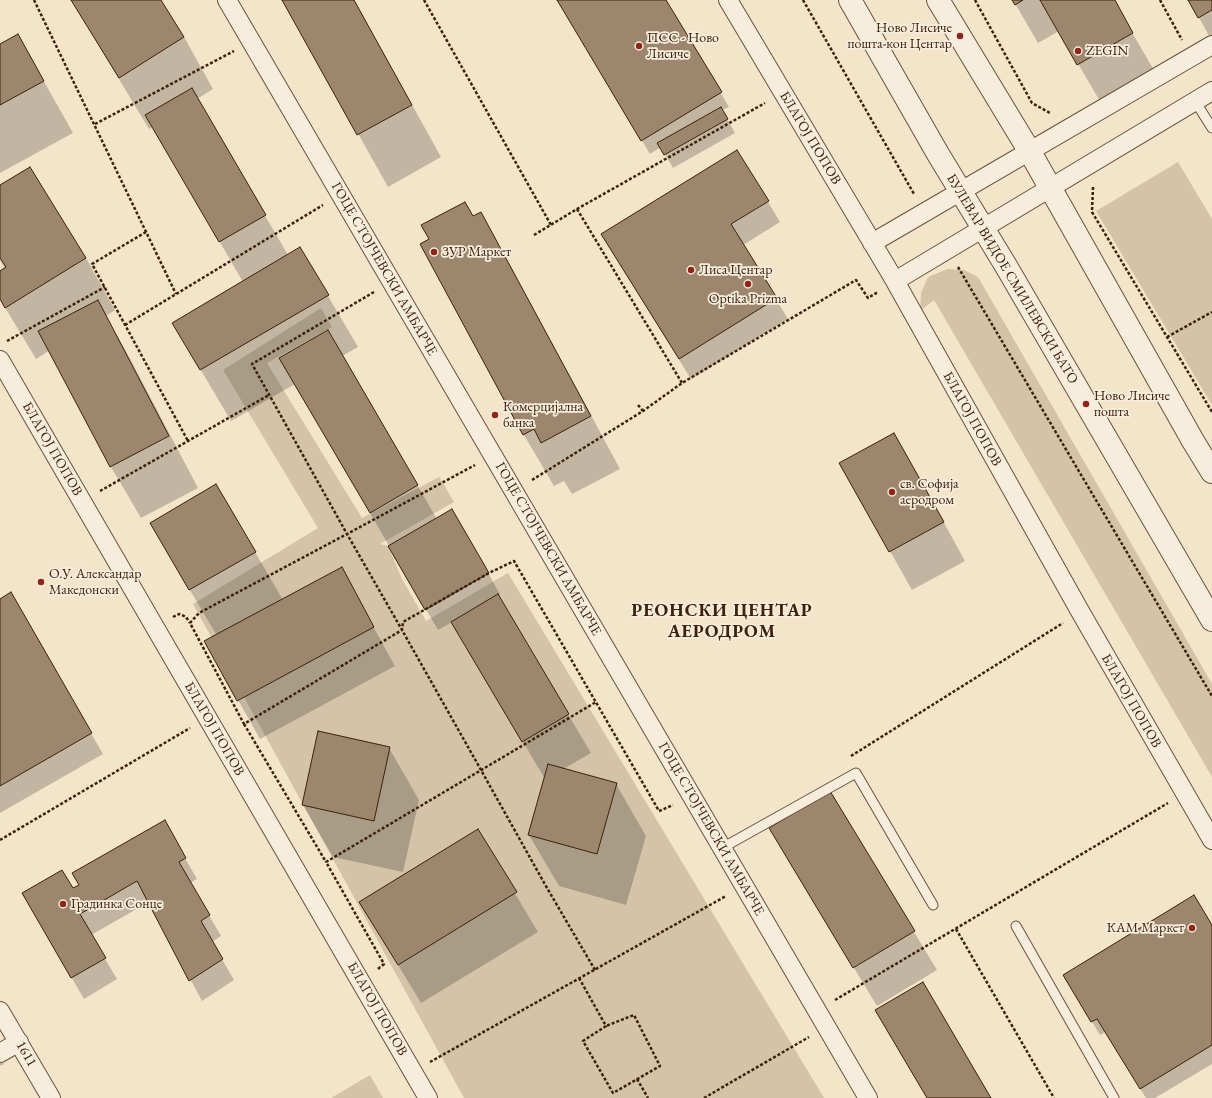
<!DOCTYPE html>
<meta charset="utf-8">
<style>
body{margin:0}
canvas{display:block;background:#f3e4ca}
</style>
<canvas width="1212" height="1098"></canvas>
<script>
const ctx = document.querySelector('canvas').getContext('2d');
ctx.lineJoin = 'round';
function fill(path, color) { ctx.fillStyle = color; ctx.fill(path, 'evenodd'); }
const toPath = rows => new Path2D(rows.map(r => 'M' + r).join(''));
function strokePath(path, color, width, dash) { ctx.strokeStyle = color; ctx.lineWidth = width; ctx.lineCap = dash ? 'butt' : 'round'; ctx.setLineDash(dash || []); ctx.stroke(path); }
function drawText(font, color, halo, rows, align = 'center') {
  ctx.font = font + ' "EB Garamond",serif'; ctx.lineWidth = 3.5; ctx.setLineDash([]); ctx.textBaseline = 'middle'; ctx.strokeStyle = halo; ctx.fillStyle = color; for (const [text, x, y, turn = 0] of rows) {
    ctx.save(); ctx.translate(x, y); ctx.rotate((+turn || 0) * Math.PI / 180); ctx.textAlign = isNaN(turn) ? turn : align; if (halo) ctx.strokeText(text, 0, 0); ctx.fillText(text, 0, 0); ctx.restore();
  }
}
fill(toPath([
 [1178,162,1212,219,1212,405,1096,211],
 [947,269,964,270,978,277,1212,684,1212,777,934,300,920,311,921,293,928,277],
 [321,308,332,327,267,363,362,518,439,477,443,483,454,502,380,544,388,546,402,579,426,621,508,573,824,1098,464,1098,193,604,318,528,223,370],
 [370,1075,383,1098,331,1098]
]), '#d4c3a9');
fill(toPath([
 [72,0,160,0,184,37,213,89,197,99,288,255,328,296,358,347,342,356,437,519,452,510,500,594,498,596,591,753,563,769,616,784,646,836,626,905,559,886,529,835,545,779,452,622,438,630,295,384,231,421,173,323,243,282,153,127,149,129,102,51],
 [283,0,354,0,441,157,388,187],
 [558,0,665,0,729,107,722,110,735,133,673,168,661,147,650,154],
 [1013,0,1113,0,1155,72,1101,103,1059,31,1038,43],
 [1189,0,1212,0,1212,41],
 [18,35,73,133,0,173,0,45],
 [30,168,86,258,115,310,106,316,127,353,198,488,141,518,111,467,50,350,36,359,0,299,0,272,5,269,0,260,0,186],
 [768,202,780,222,743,245,788,319,691,379,614,255],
 [480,214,510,265,620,469,572,494,564,481,554,486,524,435,421,245],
 [916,472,965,561,912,590,890,551],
 [216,485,283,600,341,569,395,666,260,739,238,700,217,636,181,575],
 [11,594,103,754,0,813,0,600],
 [318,733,389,748,419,800,403,872,333,857,303,805],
 [830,793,937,970,877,1006,770,829],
 [164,822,197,879,190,883,221,936,212,942,234,980,202,1001,149,902,91,935,117,979,84,999,23,894,73,889,80,885],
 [477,830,538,932,421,1003,360,902],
 [1212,927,1212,1064,1155,1098,1146,1098,1105,1032,1100,1035,1072,989],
 [0,1058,4,1064,0,1066]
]), '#0003');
const building = toPath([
 [71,0,161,0,184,37,119,78,71,0],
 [282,0,354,0,412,105,357,135,282,0],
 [557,0,666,0,722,92,641,141,557,0],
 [1012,0,1023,0,1015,5,1012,0],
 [1040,0,1115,0,1133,33,1077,65,1040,0],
 [1188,0,1212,0,1212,10,1198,18,1188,0],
 [18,34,44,81,0,105,0,44,18,34],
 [192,88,266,215,219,242,145,115,192,88],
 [721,107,728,119,664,155,657,143,721,107],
 [737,150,769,201,731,224,777,298,679,359,601,234,737,150],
 [30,167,86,258,5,308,0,299,0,271,6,267,0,258,0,185,30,167],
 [465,202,473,216,481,212,591,416,541,443,534,429,523,435,420,244,429,239,421,225,465,202],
 [300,247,329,295,200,370,172,323,300,247],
 [98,300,169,436,110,467,38,331,98,300],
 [328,330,418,485,370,513,279,358,328,330],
 [894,433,944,522,889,552,839,463,894,433],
 [216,484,256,552,189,590,150,523,216,484],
 [452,509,489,573,425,610,388,546,452,509],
 [342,567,374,627,237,701,204,641,342,567],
 [11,592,92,733,0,786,0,599,11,592],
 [498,594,569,714,522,742,451,622,498,594],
 [318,731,390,747,374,821,302,805,318,731],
 [548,764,617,783,597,854,528,835,548,764],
 [830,791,915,931,853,968,769,828,830,791],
 [165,820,186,858,179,862,210,915,201,921,223,959,189,981,137,881,80,914,106,958,71,978,22,893,62,870,73,888,79,885,72,873,165,820],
 [478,829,517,892,398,965,359,902,478,829],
 [1194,895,1212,925,1212,1045,1140,1089,1097,1019,1091,1022,1063,975,1194,895],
 [923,982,991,1098,927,1098,875,1010,923,982]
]);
fill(building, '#9c866e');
strokePath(building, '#3e210a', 1);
const service = toPath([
 [1195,101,1212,128],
 [722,848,856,773,933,905],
 [1016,926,1114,1098]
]);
const minor = toPath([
 [227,0,868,1098],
 [728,0,895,281,1081,613,1212,840],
 [872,243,1212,45],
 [895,281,1212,91],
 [0,360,428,1098],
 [0,1011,51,1098],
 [0,1053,19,1042]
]);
const tertiary = toPath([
 [850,0,938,154,1006,266,1212,620],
 [938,0,1030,152,1193,441,1212,472]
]);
strokePath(service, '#6b523a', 11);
strokePath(minor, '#6b523a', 20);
strokePath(tertiary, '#6b523a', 24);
strokePath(toPath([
 [34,0,176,294],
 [424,0,551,225],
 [803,0,914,194],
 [975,0,1032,103,1050,113],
 [1160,0,1182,40],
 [95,124,234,51],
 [1093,187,1092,212,1212,412],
 [577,209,682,383],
 [146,232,92,264,188,441],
 [534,235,577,209,765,103],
 [958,267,1212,696],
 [374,292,252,364,347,534,475,465],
 [125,325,323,205],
 [1167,337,1212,312],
 [7,341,105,287],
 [638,405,643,411],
 [532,480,643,411,682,383,856,280,868,298,878,292],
 [100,491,269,395],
 [173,617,179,614,182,615,186,617,190,623],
 [244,724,326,862],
 [851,756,1063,623],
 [0,840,190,728],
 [956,929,1054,1098],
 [378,969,384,964,326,862,596,702],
 [595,970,547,888,481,770,402,630,347,534,199,613,190,623,244,724,402,630,403,622,489,573,514,561,659,811,673,805],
 [579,978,606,1026,583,1041,613,1093,660,1066,634,1015,606,1026],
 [835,1000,1168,803],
 [430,1062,726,896],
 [637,1079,648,1098],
 [704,1098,809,1037]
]), '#3e210a', 2.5, [3, 2]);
strokePath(service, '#f7eddd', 9);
strokePath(minor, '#f7eddd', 18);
strokePath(tertiary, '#f7eddd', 22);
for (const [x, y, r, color] of [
 [960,36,4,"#8f2418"],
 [639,46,4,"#8f2418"],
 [1078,51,4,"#8f2418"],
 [434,252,4,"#8f2418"],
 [691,270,4,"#8f2418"],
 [748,284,4,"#8f2418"],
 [1086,404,4,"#8f2418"],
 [495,415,4,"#8f2418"],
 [892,492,4,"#8f2418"],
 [41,582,4,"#8f2418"],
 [63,904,4,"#8f2418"],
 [1192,928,4,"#8f2418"]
]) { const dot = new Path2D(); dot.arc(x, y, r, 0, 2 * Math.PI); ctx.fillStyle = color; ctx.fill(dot); strokePath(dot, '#f7eddd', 1.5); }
drawText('14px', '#3e210a', '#f7eddd', [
 ["Ново Лисиче",952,28,"right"],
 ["пошта-кон Центар",952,44,"right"],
 ["ПСС - Ново",647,38],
 ["Лисиче",647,54],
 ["ZEGIN",1086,51],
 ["ЗУР Маркет",442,252],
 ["Лиса Центар",699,270],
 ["Optika Prizma",748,299,"center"],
 ["Ново Лисиче",1094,396],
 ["пошта",1094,412],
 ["Комерцијална",503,407],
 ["банка",503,423],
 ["св. Софија",900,484],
 ["аеродром",900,500],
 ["О.У. Александар",49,574],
 ["Македонски",49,590],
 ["Градинка Сонце",71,904],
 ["КАМ Маркет",1184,928,"right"]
], 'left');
drawText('14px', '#3e210a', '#f7eddd', [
 ["БЛАГОЈ ПОПОВ",810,138,59],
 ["ГОЦЕ СТОЈЧЕВСКИ АМБАРЧЕ",384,269,60],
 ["БУЛЕВАР ВИДОЕ СМИЛЕВСКИ БАТО",1012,279,59],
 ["БЛАГОЈ ПОПОВ",972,419,61],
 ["БЛАГОЈ ПОПОВ",52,449,60],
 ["ГОЦЕ СТОЈЧЕВСКИ АМБАРЧЕ",548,549,60],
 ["БЛАГОЈ ПОПОВ",1131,701,60],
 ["БЛАГОЈ ПОПОВ",214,729,60],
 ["ГОЦЕ СТОЈЧЕВСКИ АМБАРЧЕ",711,829,60],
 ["БЛАГОЈ ПОПОВ",377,1009,60],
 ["1611",26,1054,60]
]);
ctx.letterSpacing = '1px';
drawText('bold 18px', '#3e210a', '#f7eddd', [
 ["РЕОНСКИ ЦЕНТАР",722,611],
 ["АЕРОДРОМ",722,632]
]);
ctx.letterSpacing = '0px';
</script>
